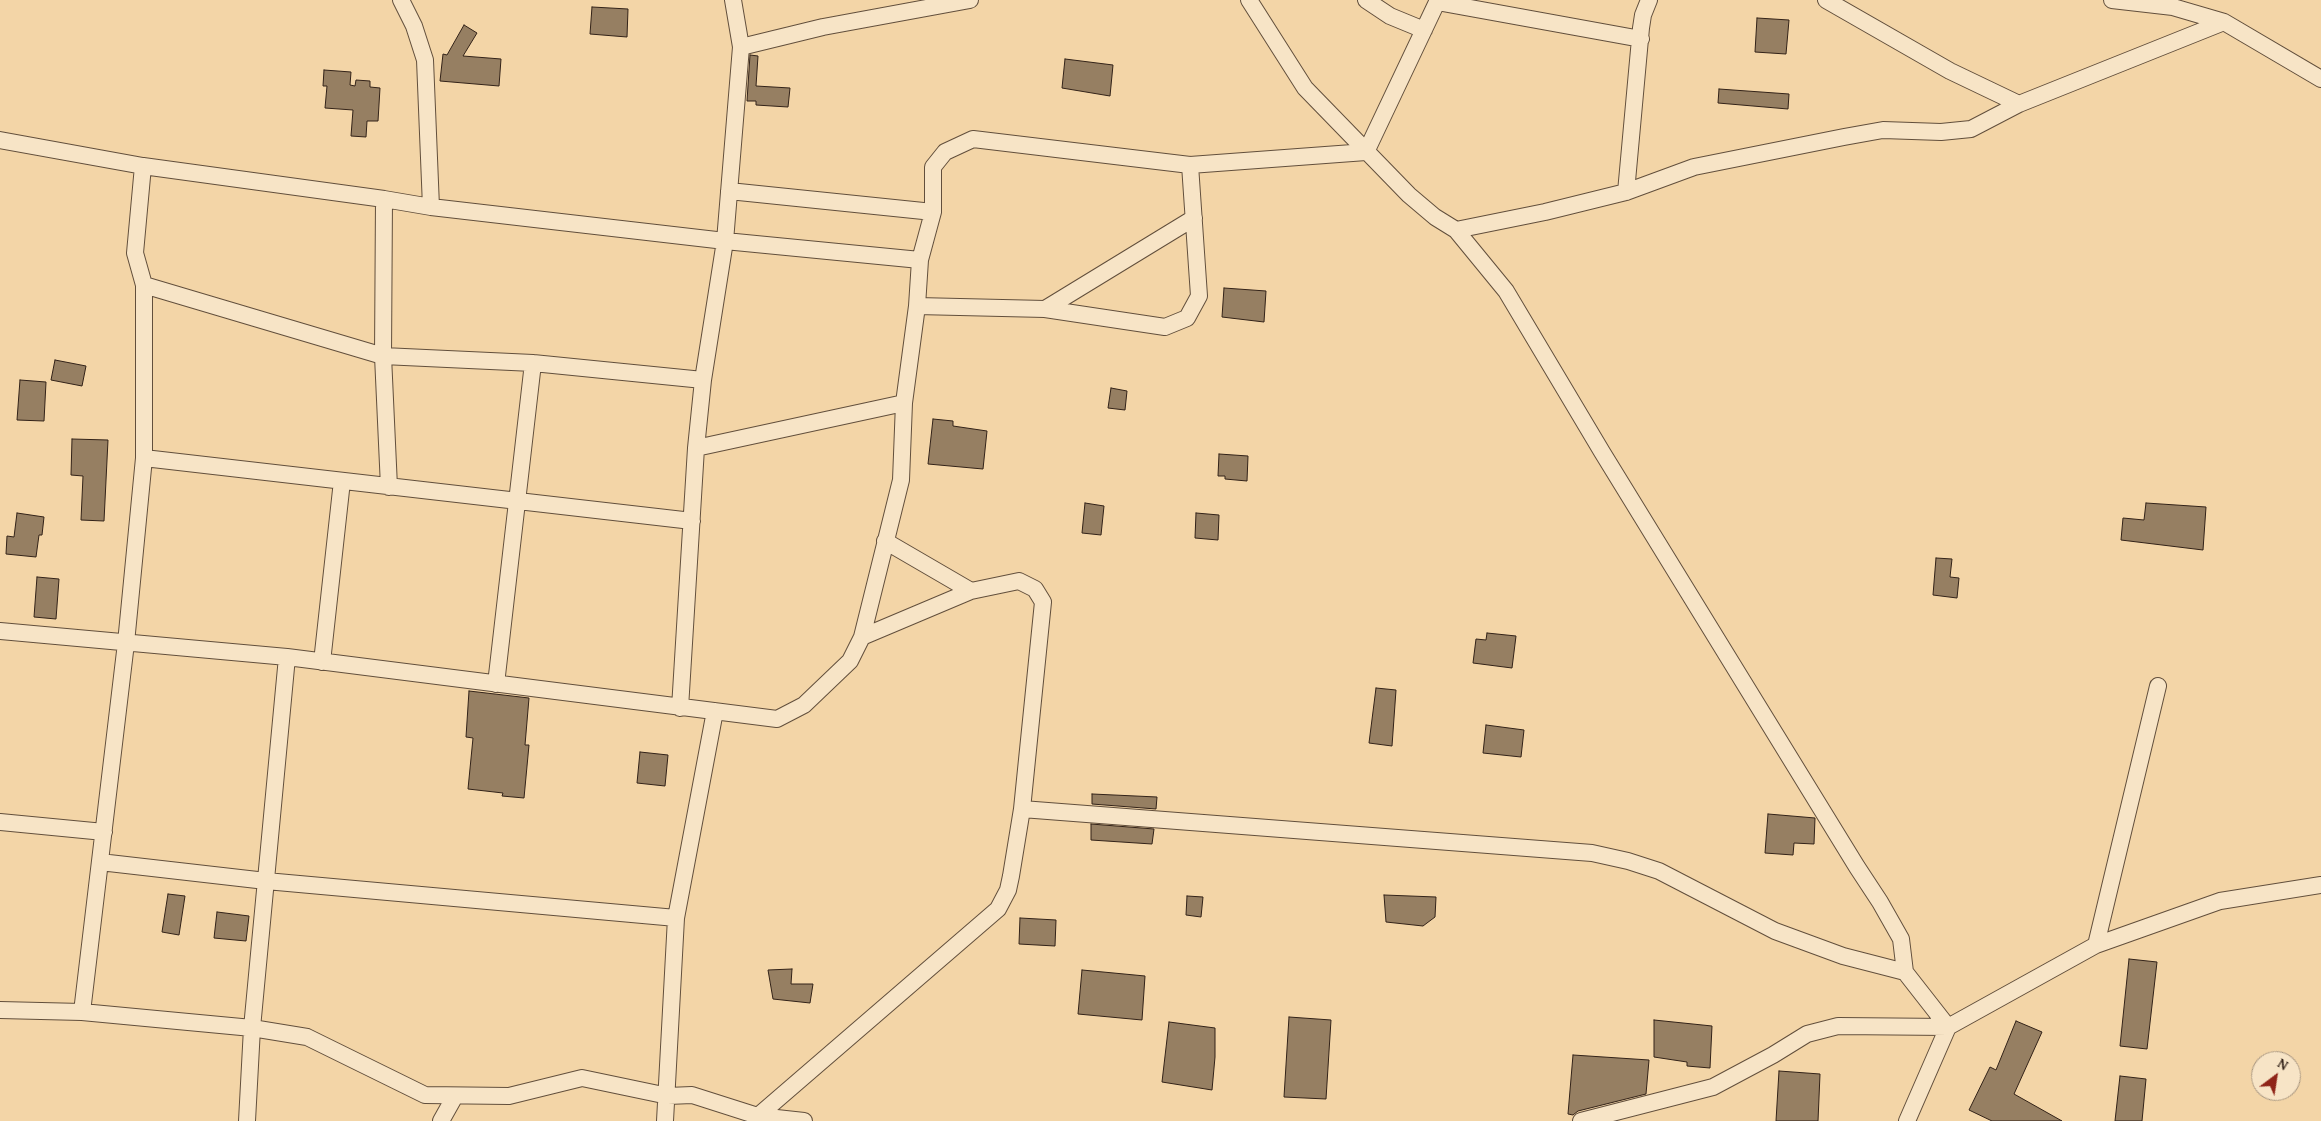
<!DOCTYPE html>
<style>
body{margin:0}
#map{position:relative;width:2321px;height:1121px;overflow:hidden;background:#f3d5a7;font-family:"Gentium Book Plus",serif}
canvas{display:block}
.north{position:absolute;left:2251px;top:1051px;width:50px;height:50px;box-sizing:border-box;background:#f7e4c6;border:1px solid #a89680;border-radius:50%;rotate:31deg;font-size:14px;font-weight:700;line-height:20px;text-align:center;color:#322218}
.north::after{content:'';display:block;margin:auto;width:18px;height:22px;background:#8f2418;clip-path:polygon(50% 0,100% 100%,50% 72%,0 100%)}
</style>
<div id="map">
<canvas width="2321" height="1121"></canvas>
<div class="north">N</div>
</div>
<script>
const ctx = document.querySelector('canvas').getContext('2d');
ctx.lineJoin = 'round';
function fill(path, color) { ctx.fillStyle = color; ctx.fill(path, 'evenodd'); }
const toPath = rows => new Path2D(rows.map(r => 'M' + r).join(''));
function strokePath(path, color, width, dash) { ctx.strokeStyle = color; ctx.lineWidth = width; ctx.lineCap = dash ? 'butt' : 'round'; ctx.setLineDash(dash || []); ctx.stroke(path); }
const building = toPath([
 [592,7,628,9,627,37,590,34,592,7],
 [1757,18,1789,20,1786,54,1755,52,1757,18],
 [464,25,477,33,463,56,501,59,499,86,440,81,443,54,447,55,464,25],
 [750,55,758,56,756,86,790,88,788,107,756,105,756,101,747,101,750,55],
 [1065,59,1113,65,1110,96,1062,88,1065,59],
 [324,70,351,72,350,85,355,86,356,80,370,81,370,87,380,88,378,121,367,121,366,137,351,136,353,110,325,108,327,86,323,86,324,70],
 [1719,89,1789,94,1788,109,1718,103,1719,89],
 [1224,288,1266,291,1264,322,1222,317,1224,288],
 [55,360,86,366,82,386,51,380,55,360],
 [20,380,46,382,44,421,17,420,20,380],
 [1111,388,1127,391,1125,410,1108,408,1111,388],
 [933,419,953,421,953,426,987,431,983,469,928,464,933,419],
 [72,439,108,440,104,521,81,520,83,476,71,475,72,439],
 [1219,454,1248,456,1247,481,1225,479,1225,476,1218,476,1219,454],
 [1085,503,1104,506,1101,535,1082,533,1085,503],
 [2146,503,2206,507,2203,550,2121,540,2123,518,2144,520,2146,503],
 [17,513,44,517,42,535,39,535,36,557,6,554,7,536,14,537,17,513],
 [1196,513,1219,515,1218,540,1195,538,1196,513],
 [1936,558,1952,559,1950,577,1959,578,1957,598,1933,595,1936,558],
 [37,577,59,579,56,619,34,617,37,577],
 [1487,633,1516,636,1512,668,1473,663,1476,639,1486,640,1487,633],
 [1376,688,1396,690,1392,746,1369,743,1376,688],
 [469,691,529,698,525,745,529,745,524,798,502,796,503,793,468,789,473,738,466,737,469,691],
 [1486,725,1524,730,1521,757,1483,753,1486,725],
 [640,752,668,755,665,786,637,783,640,752],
 [1092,794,1157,797,1156,809,1092,804,1092,794],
 [1768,814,1815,818,1814,844,1794,843,1793,855,1765,853,1768,814],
 [1091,824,1154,829,1152,844,1091,840,1091,824],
 [168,894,185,896,179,935,162,932,168,894],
 [1384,895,1436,897,1435,917,1423,926,1386,922,1384,895],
 [1187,896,1203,897,1201,917,1186,915,1187,896],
 [217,912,249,916,246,941,214,938,217,912],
 [1020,918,1056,920,1055,946,1019,944,1020,918],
 [2129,959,2157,962,2147,1049,2120,1046,2129,959],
 [792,969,791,984,813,984,810,1003,773,999,768,970,792,969],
 [1082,970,1145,976,1142,1020,1078,1014,1082,970],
 [1289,1017,1331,1020,1326,1099,1284,1097,1289,1017],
 [1654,1020,1712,1026,1710,1068,1687,1066,1687,1062,1654,1057,1654,1020],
 [2016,1021,2042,1032,2014,1094,2062,1121,1992,1121,1969,1110,1990,1067,1996,1070,2016,1021],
 [1169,1022,1215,1028,1215,1057,1212,1090,1162,1082,1169,1022],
 [1573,1055,1649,1060,1646,1094,1578,1111,1573,1115,1568,1114,1573,1055],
 [1779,1071,1820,1074,1818,1121,1776,1121,1779,1071],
 [2120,1076,2146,1079,2142,1121,2115,1121,2120,1076]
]);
fill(building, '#967f62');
strokePath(building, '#322218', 1);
const minor = toPath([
 [401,0,414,26,425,60,431,207],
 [733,0,741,47],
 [1249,0,1305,88,1409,195,1435,217,1456,230,1506,291,1602,452,1857,867,1880,902,1901,939,1905,972,1948,1027],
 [1366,0,1390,16,1424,30],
 [1826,0,1950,71,2019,104],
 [2112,0,2173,7,2224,22,2321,79],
 [1437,2,1641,39],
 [0,140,143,166,384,199,431,207,725,241,920,260],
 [729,191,933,212],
 [1626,192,1641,28,1643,15,1649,0],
 [384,199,383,356,389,487],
 [1456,230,1545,212,1626,192,1694,167,1844,137,1883,130,1941,132,1971,129,2019,104,2224,22],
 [144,285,383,356,533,363,703,380],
 [917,306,1045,309,1165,327,1187,318,1199,296,1190,165,1366,152,1438,0],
 [1045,309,1194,218],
 [696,448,904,403,917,306,920,260,933,212,933,167,945,152,973,139,1190,165],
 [144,458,692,521],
 [885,541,971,591],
 [0,631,287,657,777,719,804,705,850,661,862,637,901,480,904,403],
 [322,662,342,481],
 [496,684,533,363],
 [680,708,696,448,703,380,725,241,741,47,823,27,970,0],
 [1022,809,1592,853,1628,861,1659,871,1775,931,1843,956,1905,972],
 [0,822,104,832],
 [100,862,266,881,676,918],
 [2096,945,2158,686],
 [0,1010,82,1012,252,1028,307,1037,425,1095,509,1096,582,1078,668,1096,692,1095,758,1116,804,1121],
 [82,1012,126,643,144,458,144,285,135,253,143,166],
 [758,1116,998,909,1008,890,1011,876,1022,809,1043,602,1035,589,1019,581,971,591,862,637],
 [247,1121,252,1028,287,657],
 [441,1121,455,1096],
 [665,1121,676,918,715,711],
 [1581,1121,1713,1087,1773,1055,1807,1034,1838,1026,1948,1027,2096,945,2220,901,2321,885],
 [1907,1121,1948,1027]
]);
strokePath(minor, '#624f3c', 18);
strokePath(minor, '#f7e4c6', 16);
</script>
